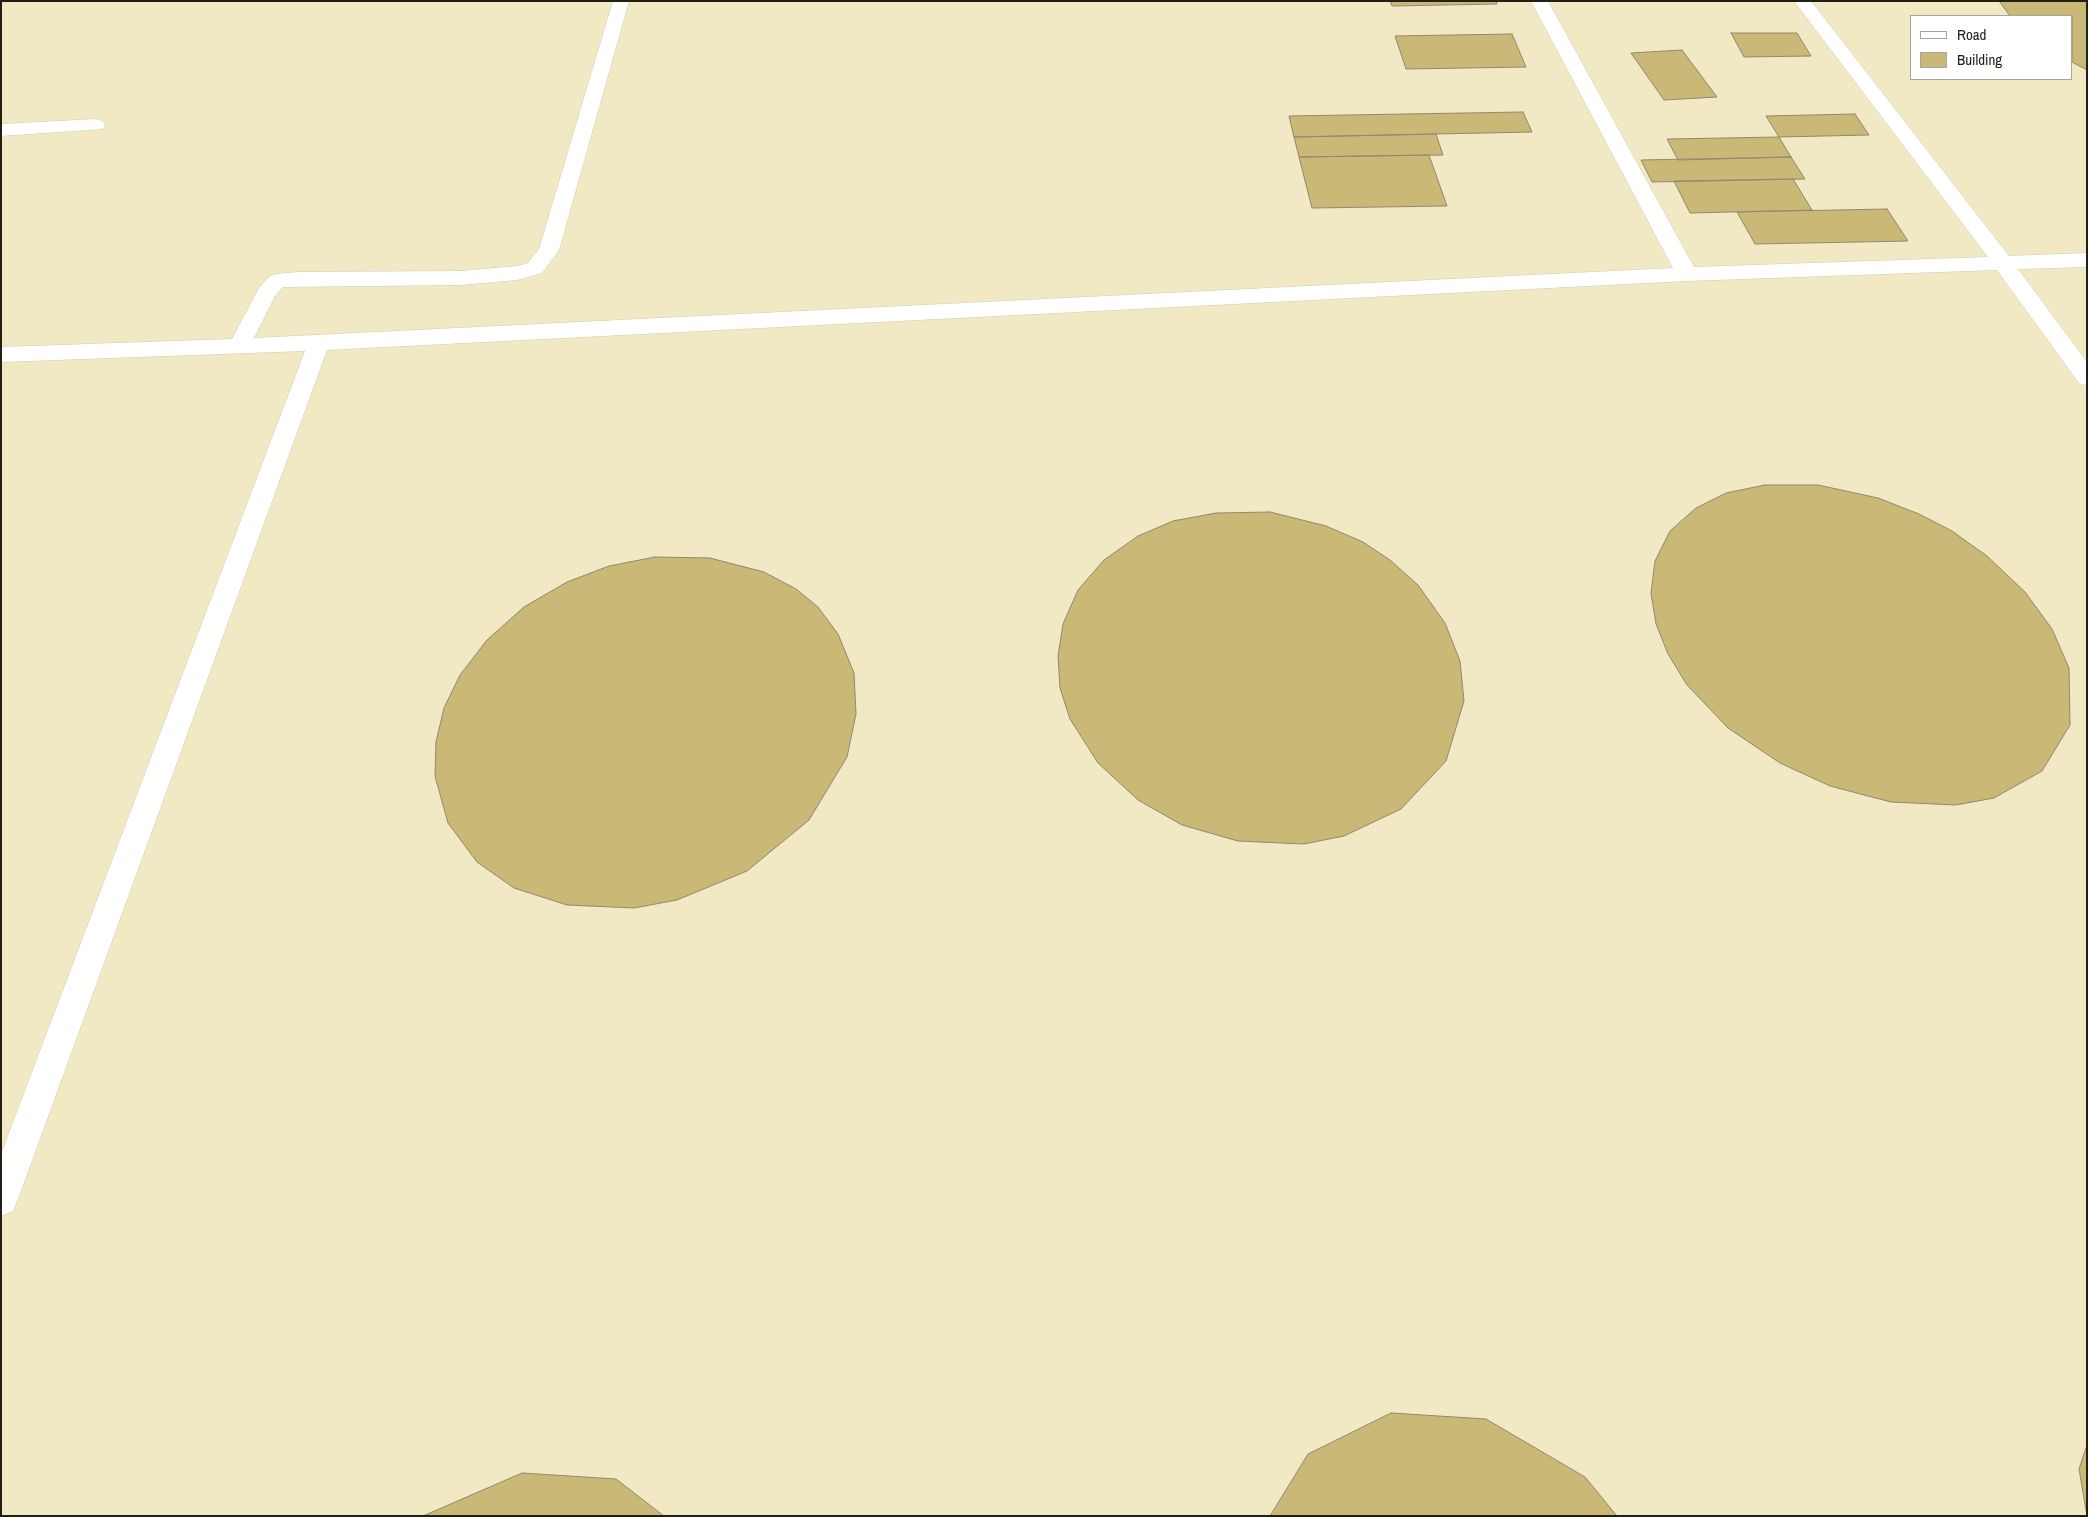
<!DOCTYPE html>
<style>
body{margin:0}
#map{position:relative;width:2088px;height:1517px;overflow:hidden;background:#fcf5d8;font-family:"Archivo Narrow",sans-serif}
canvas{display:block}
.frame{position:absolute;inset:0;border:2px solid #221f15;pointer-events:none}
.legend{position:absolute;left:1910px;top:15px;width:162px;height:65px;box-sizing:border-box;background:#fff;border:1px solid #a7a5a1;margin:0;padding:6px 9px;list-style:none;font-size:15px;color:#221f15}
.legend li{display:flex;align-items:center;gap:10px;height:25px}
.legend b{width:25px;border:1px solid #a7a5a1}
</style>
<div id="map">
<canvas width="2088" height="1517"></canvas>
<div class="frame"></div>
<ul class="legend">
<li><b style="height:6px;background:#fff"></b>Road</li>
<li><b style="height:14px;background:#c9b876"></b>Building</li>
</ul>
</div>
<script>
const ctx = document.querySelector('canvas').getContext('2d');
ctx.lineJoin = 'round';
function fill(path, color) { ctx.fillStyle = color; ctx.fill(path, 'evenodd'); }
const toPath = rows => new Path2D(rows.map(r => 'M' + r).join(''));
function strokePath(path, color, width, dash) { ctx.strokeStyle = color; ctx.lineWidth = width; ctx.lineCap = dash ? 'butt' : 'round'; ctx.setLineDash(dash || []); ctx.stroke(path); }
fill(toPath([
 [1,1,2087,1,2087,1516,1,1516],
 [1912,16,2072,16,2072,79,1912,79]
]), '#f1e8c4');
const building = toPath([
 [1390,1,1496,1,1497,4,1392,6,1390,1],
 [1999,1,2087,1,2087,70,2072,62,2072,16,2010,16,1999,1],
 [1731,33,1797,33,1811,56,1744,57,1731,33],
 [1512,34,1526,67,1406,69,1395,36,1512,34],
 [1682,50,1717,97,1664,100,1631,53,1682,50],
 [1523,112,1532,132,1294,137,1289,116,1523,112],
 [1855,114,1869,135,1779,137,1766,116,1855,114],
 [1436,134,1443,155,1299,157,1294,137,1436,134],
 [1779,137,1791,157,1678,160,1667,139,1779,137],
 [1429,155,1447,206,1312,208,1299,157,1429,155],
 [1791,157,1805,179,1652,182,1641,160,1791,157],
 [1793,179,1812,210,1690,213,1674,181,1793,179],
 [1887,209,1908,241,1755,244,1737,212,1887,209],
 [1765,485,1818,485,1878,498,1919,514,1952,531,1987,556,2025,592,2052,629,2069,668,2070,725,2042,771,1994,798,1956,805,1891,802,1830,786,1780,763,1728,728,1687,685,1668,654,1656,624,1651,593,1655,561,1670,531,1696,508,1726,493,1765,485],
 [1270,512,1326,526,1363,542,1390,560,1418,585,1445,623,1460,661,1464,701,1446,761,1401,809,1344,836,1304,844,1238,841,1182,825,1138,800,1098,763,1070,719,1060,688,1058,656,1063,624,1078,590,1104,560,1138,536,1173,521,1216,513,1270,512],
 [655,557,710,558,764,572,796,589,818,607,838,634,854,673,856,714,847,757,809,820,747,871,677,900,634,908,567,905,514,888,477,862,448,823,435,776,436,742,444,708,460,675,487,640,524,607,567,582,609,566,655,557],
 [1391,1413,1486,1419,1585,1477,1617,1516,1270,1516,1308,1454,1391,1413],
 [2087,1445,2087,1516,2079,1469,2087,1445],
 [522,1473,616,1479,664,1516,423,1516,522,1473]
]);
fill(building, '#c9b876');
strokePath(building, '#908a70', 1);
const minor = toPath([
 [613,1,629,1,559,250,542,273,517,280,461,285,283,287,275,296,254,338,1673,268,1531,1,1548,1,1694,267,1988,257,1794,1,1811,1,2009,256,2087,253,2087,267,2018,269,2087,362,2087,386,2079,383,1997,270,1687,281,327,350,18,1199,13,1211,1,1216,1,1154,305,351,1,362,1,347,232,339,259,288,270,276,277,274,299,272,461,271,517,266,528,263,539,249,613,1],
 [96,119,103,121,105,125,103,129,1,136,1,124,96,119]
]);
strokePath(minor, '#d4cdb1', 1);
fill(minor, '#fff');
</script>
